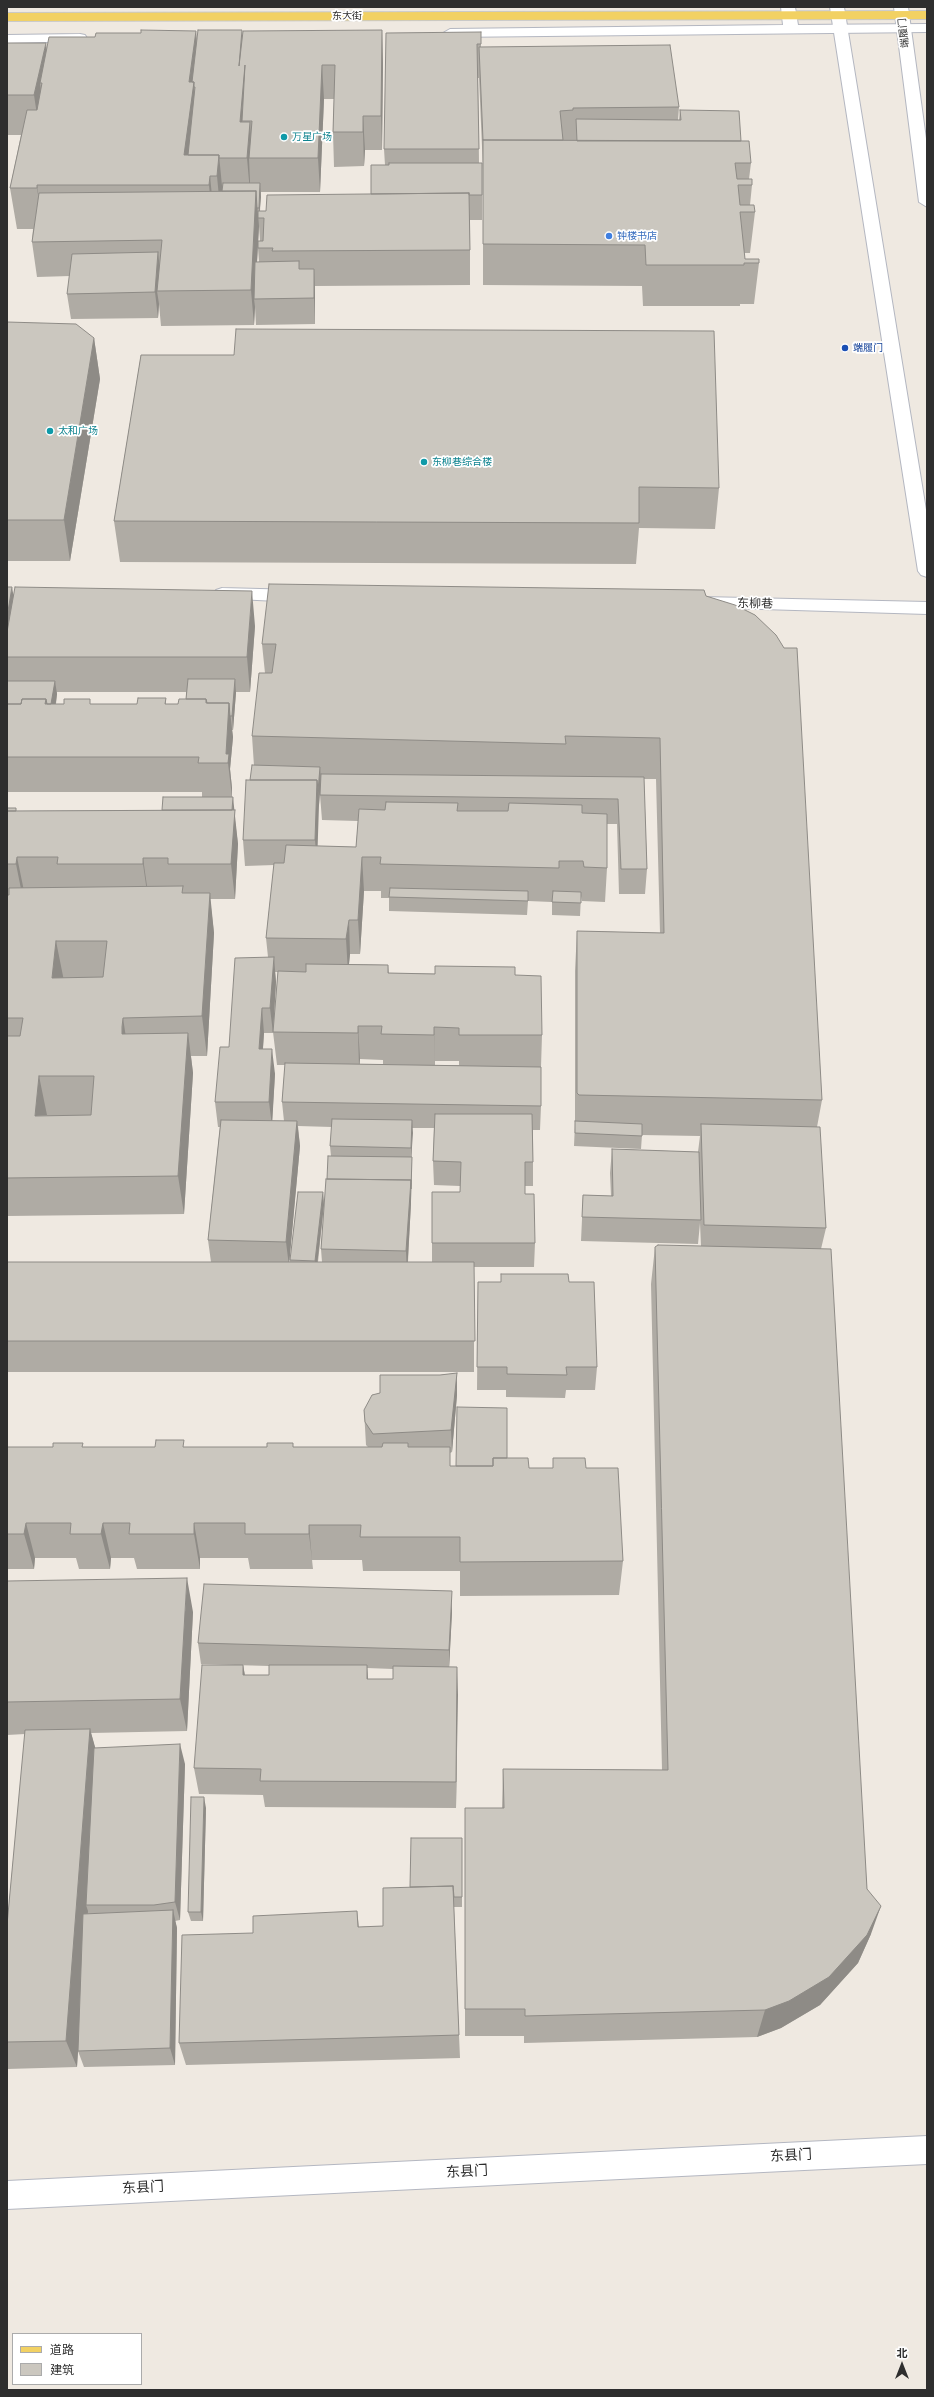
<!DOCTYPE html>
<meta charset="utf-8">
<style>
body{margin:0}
#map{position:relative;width:934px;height:2397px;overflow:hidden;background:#efe9e1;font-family:"Noto Sans","Noto Sans SC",sans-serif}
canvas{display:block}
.frame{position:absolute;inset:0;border:8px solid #2e2e2e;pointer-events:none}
.legend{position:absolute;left:12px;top:2333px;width:130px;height:52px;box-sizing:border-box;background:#fff;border:1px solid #ababab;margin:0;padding:5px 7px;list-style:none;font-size:12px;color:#2e2e2e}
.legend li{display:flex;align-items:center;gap:8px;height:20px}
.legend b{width:20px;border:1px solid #ababab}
.north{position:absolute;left:882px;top:2345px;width:40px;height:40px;-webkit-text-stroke:3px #fff;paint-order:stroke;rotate:0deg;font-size:11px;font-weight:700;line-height:16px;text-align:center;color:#2e2e2e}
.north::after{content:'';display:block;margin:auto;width:14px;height:18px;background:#2e2e2e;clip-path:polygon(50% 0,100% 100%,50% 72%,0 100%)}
</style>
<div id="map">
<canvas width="934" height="2397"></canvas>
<div class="frame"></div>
<ul class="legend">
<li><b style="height:5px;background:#f2d163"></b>道路</li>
<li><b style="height:11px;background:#cbc7bf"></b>建筑</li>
</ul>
<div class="north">北</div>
</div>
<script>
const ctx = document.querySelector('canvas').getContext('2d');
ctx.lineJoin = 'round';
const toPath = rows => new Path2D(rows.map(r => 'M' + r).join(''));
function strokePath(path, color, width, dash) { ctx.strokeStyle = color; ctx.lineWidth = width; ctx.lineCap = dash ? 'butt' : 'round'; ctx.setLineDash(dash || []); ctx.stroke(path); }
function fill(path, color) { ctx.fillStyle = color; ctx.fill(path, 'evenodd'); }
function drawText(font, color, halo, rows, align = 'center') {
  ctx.font = font + ' "Noto Sans","Noto Sans SC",sans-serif'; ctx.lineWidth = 3.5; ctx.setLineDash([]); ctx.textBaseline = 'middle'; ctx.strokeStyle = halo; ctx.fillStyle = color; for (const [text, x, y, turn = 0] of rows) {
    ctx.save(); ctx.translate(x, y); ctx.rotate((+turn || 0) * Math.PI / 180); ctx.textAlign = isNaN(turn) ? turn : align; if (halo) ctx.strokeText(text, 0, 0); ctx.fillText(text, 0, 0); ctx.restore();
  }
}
const street = toPath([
 [781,7,795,7,798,25,927,24,927,32,450,37,443,33,450,29,783,25,781,7],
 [80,34,85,35,87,38,85,41,7,43,7,35,80,34],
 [222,588,298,590,304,592,307,596,304,600,298,602,216,598,213,594,216,590,222,588],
 [702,597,927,602,927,614,696,607,693,603,696,599,702,597]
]);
const secondary = toPath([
 [830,7,844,7,927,516,927,577,921,575,918,571,830,7],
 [894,7,908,7,927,146,927,207,919,202,894,7],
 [927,2136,927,2164,7,2209,7,2181,927,2136]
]);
const primary = toPath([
 [927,11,927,19,7,21,7,13,927,11]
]);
strokePath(street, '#b4b7c1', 2);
strokePath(secondary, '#b4b7c1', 2);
strokePath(primary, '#c9c9c9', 2);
fill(street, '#fff');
fill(secondary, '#fff');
fill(primary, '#f2d163');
fill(toPath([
 [382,30,383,64,382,150,365,150,364,166,334,167,333,132,334,99,324,99,320,192,261,192,260,211,266,211,371,194,385,165,384,149,481,32,481,47,679,107,678,120,679,120,680,110,741,141,751,163,749,179,752,185,750,205,755,212,750,253,744,253,745,259,759,263,754,304,740,304,740,306,643,306,642,286,483,285,483,170,479,78,478,78,479,163,482,163,482,220,470,220,470,285,315,286,315,324,256,325,255,307,254,325,161,326,159,304,158,318,71,319,67,294,70,276,37,277,32,242,33,229,17,229,10,188,21,135,7,135,7,43,47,50,95,37,141,33,196,31,197,42,243,35],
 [259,226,260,241,258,248,259,262,257,262],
 [7,322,94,338,100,379,70,561,7,561],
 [141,355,719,488,715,529,639,528,636,564,120,562,114,521],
 [7,587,13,594,255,626,250,692,236,692,233,730,232,730,233,737,230,769,232,788,232,797,238,844,235,899,210,899,214,933,207,1056,191,1056,193,1073,184,1214,7,1216,7,808,16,811,162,810,202,797,202,792,7,792],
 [57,692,186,692,186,699,178,704,166,704,166,698,137,704,56,704,57,694],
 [704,590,822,1100,817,1127,826,1228,821,1249,867,1889,871,1934,858,1963,820,2005,781,2028,757,2037,524,2043,524,2036,465,2036,465,1808,502,1808,503,1769,662,1770,651,1284,655,1247,701,1246,700,1223,698,1244,581,1241,582,1219,583,1195,611,1196,610,1173,612,1149,698,1152,700,1136,642,1135,641,1149,574,1146,575,1123,575,971,577,931,660,933,656,779,644,779,647,869,645,894,619,894,617,824,607,824,607,868,605,902,582,901,581,896,580,916,552,915,552,902,528,901,527,915,389,911,389,898,381,898,381,891,364,891,360,954,350,954,349,964,388,965,389,973,515,975,542,1035,541,1067,541,1106,540,1130,533,1130,533,1186,525,1186,525,1194,535,1243,534,1267,474,1267,474,1372,7,1372,7,1262,211,1262,208,1240,220,1127,218,1127,215,1102,229,1047,268,957,266,938,274,865,245,866,243,840,250,780,254,766,252,736,265,673,262,644],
 [320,789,320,795,322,820,358,821,356,847,317,846,318,805,319,805],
 [275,972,278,972,273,1032,277,1065,285,1065,282,1102,284,1121,272,1121,275,1074,263,1049,264,1033,273,1033,276,982],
 [360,1059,383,1060,383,1064,360,1064],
 [435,1061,459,1061,459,1065,435,1065],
 [298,1126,332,1127,330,1146,331,1156,327,1179,321,1249,322,1262,318,1262,324,1205,323,1192,290,1260,290,1262,289,1262,300,1146],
 [412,1128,434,1128,433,1161,434,1185,460,1186,460,1192,432,1243,432,1262,408,1262,411,1201],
 [478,1282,569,1282,597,1367,595,1390,566,1390,565,1398,506,1397,506,1390,477,1390],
 [457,1373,457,1395,452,1452,450,1453,450,1466,456,1466,507,1458,529,1468,553,1468,553,1458,586,1468,623,1561,619,1595,460,1596,460,1571,363,1571,362,1560,312,1560,313,1569,250,1569,248,1558,200,1558,200,1569,137,1569,134,1558,111,1558,110,1569,79,1569,76,1558,35,1558,34,1569,7,1569,7,1447,267,1447,293,1443,293,1447,368,1447,366,1445,364,1410,440,1375],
 [7,1581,193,1612,187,1731,91,1733,95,1748,185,1764,180,1920,175,1921,177,1928,175,2065,84,2067,78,2051,78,2042,77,2067,7,2069,7,1925,25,1734,7,1735],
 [452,1612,449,1667,457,1667,456,1808,265,1807,263,1795,199,1794,194,1768,243,1665,245,1675,269,1675,269,1666,201,1664,198,1643],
 [367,1668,393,1669,393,1679,368,1679],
 [206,1808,203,1921,191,1921,188,1912],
 [462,1838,462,1907,454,1907,459,2035,460,2058,186,2065,179,2043,253,1933,357,1911,359,1927,383,1926,410,1887]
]), '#afaba4');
fill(toPath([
 [382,30,383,64,382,150,381,116],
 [196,31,199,71,195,87,194,87,198,122,190,183,184,155,189,82],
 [46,43,51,83,40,83,44,115,40,135,34,95],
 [245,65,242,121,244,143,240,122],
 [322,65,324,99,320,192,318,158],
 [363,116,365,150,364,166,363,132],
 [250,122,252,156,249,158,250,182,250,192,247,158],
 [219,155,223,196,220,208,217,176],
 [210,176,214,216,213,226,209,185],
 [260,183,261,197,259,218,259,208],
 [37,185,43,226,43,229,37,188],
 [256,191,259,226,255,299,254,299,255,307,254,325,251,290],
 [158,252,161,278,157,291,159,304,158,318,155,292],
 [314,269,315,294,315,324,314,298],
 [94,338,100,379,70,561,64,520],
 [12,587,18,622,7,657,7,617],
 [252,591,255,626,250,692,247,657],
 [235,679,236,693,233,730,232,716],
 [55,681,57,694,52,731,45,704,46,699],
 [229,703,233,737,230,769,232,788,232,797,228,763,226,754],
 [320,767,321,780,319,805,318,791],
 [317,780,319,805,317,865,315,840],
 [233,797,238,844,235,899,231,864,232,817],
 [17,857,24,891,23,899,16,864],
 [362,857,364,891,360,954,358,920],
 [143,858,148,893,148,899,143,864],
 [210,893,214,933,207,1056,202,1016],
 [349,920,350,954,348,973,346,939],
 [56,941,64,981,52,978],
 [274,957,276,982,273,1033,270,1008],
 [262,1008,264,1033,261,1074,259,1049],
 [123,1018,129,1057,122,1034],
 [358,1026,360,1059,359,1066,358,1033],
 [434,1027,435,1068,434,1035],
 [188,1033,193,1073,184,1214,178,1176],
 [272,1049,275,1074,272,1126,269,1102],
 [39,1076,47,1115,35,1116],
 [412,1120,413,1133,411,1161,411,1148],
 [297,1121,300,1146,289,1266,286,1242],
 [412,1157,412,1170,411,1201,411,1189],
 [411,1180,411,1204,407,1274,406,1251],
 [323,1192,324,1205,316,1274,315,1261],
 [457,1373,457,1395,452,1452,451,1430],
 [26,1523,35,1558,34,1569,24,1534],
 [103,1523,111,1558,110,1569,101,1534],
 [194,1523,200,1558,200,1569,194,1534],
 [309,1525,312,1560,313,1569,309,1534],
 [187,1578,193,1612,187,1731,180,1699],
 [452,1591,452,1612,449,1670,449,1650],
 [243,1665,248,1693,243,1675],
 [367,1665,369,1693,367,1679],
 [457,1667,458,1695,456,1808,456,1782],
 [90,1729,99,1761,86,1905,88,1911,77,2067,66,2041],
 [180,1744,185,1764,180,1920,175,1902],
 [204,1797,206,1808,203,1921,201,1912],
 [881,1906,871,1934,858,1963,820,2005,781,2028,757,2037,765,2010],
 [173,1910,177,1928,175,2065,170,2048]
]), '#8e8b86');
const building = toPath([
 [141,30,196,31,189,82,194,82,184,155,219,155,217,176,210,176,209,185,37,185,37,188,10,188,27,110,37,110,42,83,40,83,49,37,95,37,96,33,141,33,141,30],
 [198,30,242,30,239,66,243,31,382,30,381,116,363,116,363,132,333,132,335,65,322,65,318,158,249,158,252,121,242,121,245,65,240,122,250,122,247,158,219,158,219,155,188,155,195,87,194,87,194,82,192,82,198,30],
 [481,32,481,44,477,44,479,149,384,149,386,33,481,32],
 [7,43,46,43,34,95,7,95,7,43],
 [670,45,679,107,573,108,573,110,560,111,563,140,483,140,479,47,670,45],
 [680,110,739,111,741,141,577,141,576,119,681,120,680,110],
 [483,140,749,141,751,163,735,163,737,179,752,179,752,185,738,185,740,205,754,205,755,212,740,212,745,259,759,259,759,263,744,263,744,265,646,265,645,245,483,244,483,140],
 [389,163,482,163,482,195,469,195,469,193,371,194,371,165,389,165,389,163],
 [223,183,260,183,259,208,257,208,256,191,222,191,223,183],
 [256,191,251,290,157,291,162,240,32,242,39,193,256,191],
 [469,193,470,250,272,251,273,248,258,248,258,241,263,241,264,218,258,218,258,211,266,211,267,195,469,193],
 [158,252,155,292,67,294,72,254,158,252],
 [299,261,299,269,314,269,314,298,254,299,255,262,299,261],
 [7,322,76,324,94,338,64,520,7,520,7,322],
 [236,329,714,331,719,488,639,487,639,523,114,521,141,355,234,355,236,329],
 [269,584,704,590,706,596,735,605,755,615,776,635,784,648,797,648,822,1100,579,1095,577,1093,577,931,664,933,660,738,565,736,566,744,252,736,259,673,272,673,276,644,262,644,269,584],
 [7,587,12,587,7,617,7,587],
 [15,587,252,591,247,657,7,657,7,632,15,587],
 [188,679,235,679,232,716,230,716,229,703,207,703,206,699,186,699,188,679],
 [7,681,55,681,51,704,47,704,46,699,22,699,21,704,7,704,7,681],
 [138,698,166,698,165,704,178,704,179,699,206,699,206,703,229,703,226,754,229,754,228,763,198,763,199,757,7,757,7,704,21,704,22,699,46,699,45,704,64,704,64,699,90,699,90,704,137,704,138,698],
 [252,765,320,767,318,791,317,780,250,780,252,765],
 [321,774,644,777,647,869,621,869,618,799,320,795,321,774],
 [246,780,317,780,315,840,243,840,246,780],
 [163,797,233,797,232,810,162,810,163,797],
 [386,802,458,803,457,811,508,811,509,803,582,805,582,813,607,814,607,868,584,867,583,861,559,861,559,868,380,864,381,857,362,857,358,920,349,920,346,939,266,938,274,863,284,863,286,845,356,847,359,809,385,810,386,802],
 [7,808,16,808,16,811,7,811,7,808],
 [235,810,231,864,168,864,168,858,143,858,143,864,57,864,58,857,17,857,16,864,7,864,7,811,235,810],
 [183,886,182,893,210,893,202,1016,123,1018,122,1027,122,1034,188,1033,178,1176,7,1178,7,1036,20,1036,23,1018,7,1018,7,895,9,895,9,888,183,886],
 [56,941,107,941,103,977,52,978,56,941],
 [39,1076,94,1076,91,1115,35,1116,39,1076],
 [390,888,528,891,528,901,389,897,390,888],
 [553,891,581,892,581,903,552,902,553,891],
 [274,957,270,1008,262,1008,259,1049,272,1049,269,1102,215,1102,220,1047,229,1047,235,958,274,957],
 [306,964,388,965,388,973,435,974,435,966,515,967,515,975,541,976,542,1035,459,1035,459,1028,434,1027,434,1035,381,1034,382,1026,358,1026,358,1033,273,1032,278,971,306,972,306,964],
 [285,1063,541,1067,541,1106,282,1102,285,1063],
 [435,1114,532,1114,533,1162,525,1162,525,1194,534,1194,535,1243,432,1243,432,1192,460,1192,461,1162,433,1161,435,1114],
 [332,1119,412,1120,411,1148,330,1146,332,1119],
 [221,1120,297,1121,286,1242,208,1240,221,1120],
 [575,1121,642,1124,642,1136,575,1133,575,1121],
 [701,1124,820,1127,826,1228,704,1225,701,1124],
 [612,1149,699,1152,701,1220,582,1217,583,1195,613,1196,612,1149],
 [328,1156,412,1157,411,1189,411,1180,327,1179,328,1156],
 [326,1179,411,1180,406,1251,321,1249,326,1179],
 [298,1192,323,1192,315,1261,290,1260,298,1192],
 [658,1245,831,1249,867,1889,881,1906,867,1935,829,1977,789,2001,765,2010,525,2016,525,2009,465,2009,465,1808,504,1808,503,1769,668,1770,655,1247,658,1245],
 [7,1262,474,1262,475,1341,7,1341,7,1262],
 [501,1274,568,1274,569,1282,594,1282,597,1367,566,1367,567,1375,507,1374,507,1367,477,1367,478,1282,501,1282,501,1274],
 [457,1373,451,1430,373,1434,365,1422,364,1410,372,1395,380,1393,380,1375,440,1375,457,1373],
 [457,1407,507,1408,507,1458,493,1458,493,1466,456,1466,457,1407],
 [156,1440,184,1440,183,1447,267,1447,267,1443,293,1443,293,1447,382,1447,383,1443,408,1443,408,1447,450,1447,450,1466,493,1466,493,1458,528,1458,529,1468,553,1468,553,1458,585,1458,586,1468,618,1468,623,1561,460,1562,460,1537,360,1537,361,1525,309,1525,309,1534,245,1534,245,1523,194,1523,194,1534,129,1534,130,1523,103,1523,101,1534,70,1534,71,1523,26,1523,24,1534,7,1534,7,1447,53,1447,53,1443,83,1443,82,1447,155,1447,156,1440],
 [187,1578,180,1699,7,1702,7,1581,187,1578],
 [204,1584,452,1591,449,1650,198,1643,204,1584],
 [202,1665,243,1665,243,1675,269,1675,269,1665,367,1665,367,1679,393,1679,393,1666,457,1667,456,1782,260,1781,261,1769,194,1768,202,1665],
 [90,1729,66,2041,7,2042,7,1925,25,1730,90,1729],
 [180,1744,175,1902,154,1905,86,1905,94,1748,180,1744],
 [191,1797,204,1797,201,1912,188,1912,191,1797],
 [411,1838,462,1838,462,1897,454,1897,453,1886,410,1887,411,1838],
 [453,1886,459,2035,179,2043,182,1935,253,1933,253,1916,357,1911,358,1927,383,1926,383,1888,453,1886],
 [173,1910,170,2048,78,2051,83,1914,173,1910]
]);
fill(building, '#cbc7bf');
strokePath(building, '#8e8b86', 1);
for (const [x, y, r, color] of [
 [284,137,4,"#0f9aa8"],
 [609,236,4,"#3f7fe0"],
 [845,348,4,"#1a4fb4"],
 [50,431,4,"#0f9aa8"],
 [424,462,4,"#0f9aa8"]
]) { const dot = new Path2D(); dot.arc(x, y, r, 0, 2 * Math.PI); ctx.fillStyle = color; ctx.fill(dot); strokePath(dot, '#fff', 1.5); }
drawText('10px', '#2e2e2e', '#fff', [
 ["东大街",347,16],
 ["端履门",904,33,-96]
]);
drawText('10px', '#0d838f', '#fff', [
 ["万星广场",292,137],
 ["太和广场",58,431],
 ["东柳巷综合楼",432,462]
], 'left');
drawText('10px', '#366cbe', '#fff', [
 ["钟楼书店",617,236]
], 'left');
drawText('10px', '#164399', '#fff', [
 ["端履门",853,348]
], 'left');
drawText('12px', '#2e2e2e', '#fff', [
 ["东柳巷",755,604,1]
]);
drawText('14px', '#2e2e2e', '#fff', [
 ["东县门",791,2156,-3],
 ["东县门",467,2172,-3],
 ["东县门",143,2188,-3]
]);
</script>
